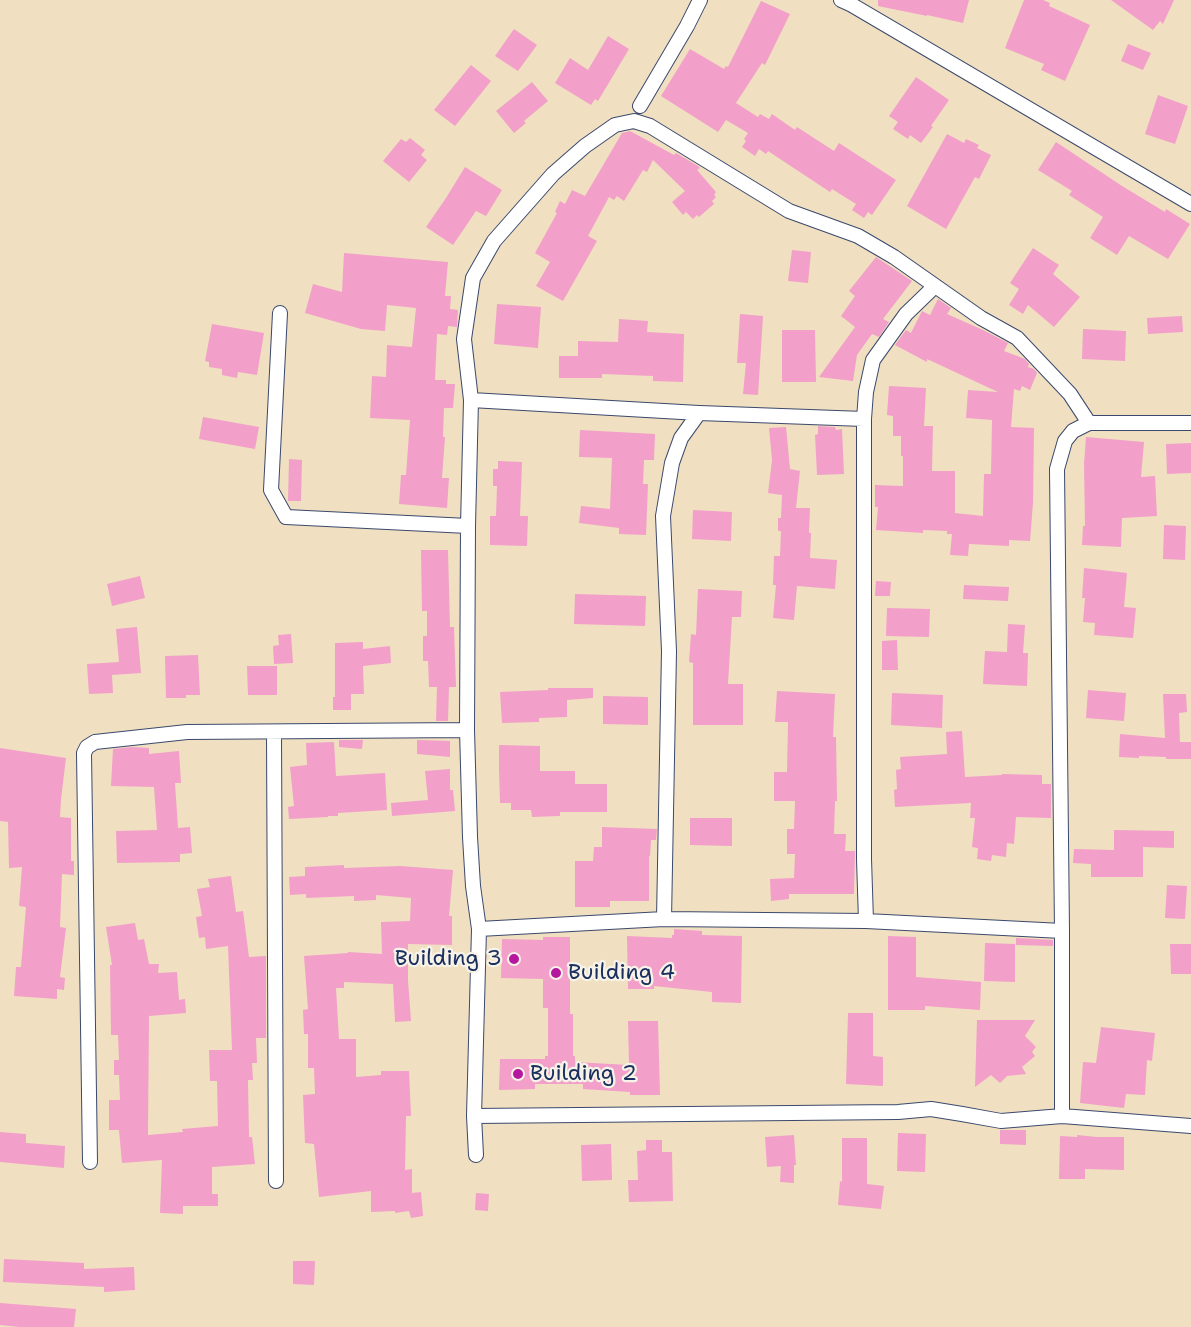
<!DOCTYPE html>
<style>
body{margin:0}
canvas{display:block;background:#f0dfc0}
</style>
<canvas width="1191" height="1327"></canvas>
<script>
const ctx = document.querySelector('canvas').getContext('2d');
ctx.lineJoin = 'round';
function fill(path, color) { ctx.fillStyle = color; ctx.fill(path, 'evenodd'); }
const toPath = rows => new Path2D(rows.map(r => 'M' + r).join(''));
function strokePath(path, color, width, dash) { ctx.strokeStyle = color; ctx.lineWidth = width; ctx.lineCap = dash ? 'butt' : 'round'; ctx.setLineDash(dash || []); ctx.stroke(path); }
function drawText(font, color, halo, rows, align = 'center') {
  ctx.font = font + ' "Shantell Sans",sans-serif'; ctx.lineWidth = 4.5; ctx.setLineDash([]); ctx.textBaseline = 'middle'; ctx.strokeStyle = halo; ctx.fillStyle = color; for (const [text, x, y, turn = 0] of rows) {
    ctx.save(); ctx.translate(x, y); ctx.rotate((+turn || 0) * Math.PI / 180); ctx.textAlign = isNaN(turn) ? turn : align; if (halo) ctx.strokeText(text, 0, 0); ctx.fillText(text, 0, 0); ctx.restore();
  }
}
fill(toPath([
 [878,0,969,0,963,23,927,15,927,16,878,6],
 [1024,0,1043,0,1050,3,1049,6,1090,25,1065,81,1041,70,1044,64,1005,48],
 [1111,0,1174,0,1163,24,1160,21,1153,30],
 [761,1,790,14,765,65,762,63,736,103,758,117,760,114,769,119,772,114,795,130,797,127,834,151,839,143,896,180,872,215,868,212,864,218,852,210,856,204,832,189,830,192,768,151,766,154,759,149,755,156,742,147,746,141,744,139,748,133,726,120,718,132,661,96,690,49,724,69,726,66,728,67],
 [514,29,537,45,518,71,495,56],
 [608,36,629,49,598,101,595,99,591,105,555,83,570,58,588,70],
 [1128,44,1151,53,1143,70,1121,61],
 [471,65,491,81,455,126,434,110],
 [916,77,949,100,931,126,933,127,921,143,910,135,908,139,893,129,898,122,889,116],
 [532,82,548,101,524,121,526,123,514,133,496,111],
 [1158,95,1188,106,1175,144,1145,134],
 [630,131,674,155,676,153,698,166,700,168,697,170,716,192,714,195,716,197,712,201,714,204,699,217,697,215,693,219,686,212,683,215,672,202,685,191,653,160,647,172,643,170,624,201,617,196,614,200,609,197,588,236,597,241,563,301,536,286,550,262,535,253,557,213,555,212,560,201,565,204,572,190,585,196,622,133],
 [947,134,964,143,966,139,979,145,977,148,991,155,979,179,975,177,946,229,907,206],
 [410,138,425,150,421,155,427,160,409,182,383,161,401,139,406,142],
 [1056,142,1122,186,1165,212,1166,209,1190,224,1168,259,1129,236,1117,255,1090,238,1103,217,1069,195,1072,191,1038,170],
 [465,167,502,190,486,216,476,211,453,245,426,227,446,198],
 [1033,248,1059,265,1053,274,1080,297,1054,327,1028,305,1023,314,1009,305,1019,289,1010,283],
 [792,250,811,252,808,283,788,281],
 [344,253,448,262,445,296,451,296,450,309,458,310,457,327,448,326,447,335,437,334,435,380,446,380,446,384,455,384,453,408,444,408,443,437,445,437,442,478,449,478,447,508,399,504,401,475,406,475,410,420,370,418,372,376,386,377,387,345,412,347,416,308,387,305,385,331,361,329,305,313,313,284,342,292],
 [876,257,912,281,883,319,889,322,879,337,872,334,857,355,853,381,819,377,855,327,841,316,855,296,849,291],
 [938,299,951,308,947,314,983,330,1008,343,1004,351,1025,359,1029,364,1028,367,1034,369,1037,373,1030,390,1022,386,1020,391,1014,389,1011,427,1034,428,1033,503,1030,541,1009,540,1009,546,969,544,968,556,950,555,952,534,947,534,947,531,923,530,923,533,876,530,878,507,875,507,875,485,903,486,903,456,901,456,901,436,893,436,893,416,887,415,889,386,926,388,924,426,933,426,932,471,955,471,955,513,983,516,984,474,991,474,992,420,966,418,968,390,998,392,927,359,927,362,895,345,906,330,911,333,922,311,930,315],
 [497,304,541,307,538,348,494,344],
 [740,314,763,316,758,395,743,394,746,363,737,363],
 [1182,316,1183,332,1148,334,1147,318],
 [619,319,648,321,647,332,684,334,683,382,653,381,653,376,602,374,602,378,559,378,559,356,578,356,578,341,618,342],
 [212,324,264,333,257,375,238,372,237,378,222,375,222,369,209,367,209,362,205,361],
 [1083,329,1126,331,1125,361,1082,359],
 [782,330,815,330,816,382,782,382],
 [203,417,259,427,255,449,199,439],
 [818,426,835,427,836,430,842,429,844,474,817,475,815,435,818,434],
 [786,427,790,469,800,471,796,508,810,508,809,533,811,533,810,558,837,560,835,589,797,586,794,620,773,618,776,585,773,585,774,556,780,556,781,531,778,531,778,518,781,518,782,495,768,493,772,460,769,428],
 [580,430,655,434,654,460,644,460,643,484,648,484,646,535,619,534,619,528,579,523,581,506,610,509,612,458,579,457],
 [1086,437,1144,442,1141,477,1155,476,1157,516,1122,518,1121,547,1082,545,1083,526,1085,526,1084,464],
 [1191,443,1191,473,1167,474,1166,444],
 [289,459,302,460,301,501,288,501],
 [498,461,522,462,520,516,528,516,527,546,490,545,490,516,496,516,497,486,493,486,493,469,498,469],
 [693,510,732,512,731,541,692,539],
 [1164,525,1186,526,1185,560,1163,559],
 [421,550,448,550,450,627,454,627,456,687,449,687,448,721,436,721,437,687,429,687,428,661,423,661,423,636,427,636,427,611,422,611],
 [1084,568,1127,573,1124,607,1136,608,1133,638,1094,635,1095,623,1083,622,1085,598,1082,598],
 [140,576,145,598,112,606,107,584],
 [876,581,891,582,890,596,875,596],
 [964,585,1009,587,1008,601,963,599],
 [698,589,742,591,741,617,732,617,728,684,743,684,743,725,693,725,693,663,689,662,691,634,696,635],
 [575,594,646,596,645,626,574,624],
 [887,608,930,609,929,637,886,636],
 [1008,624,1025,625,1023,653,1028,653,1027,686,983,684,985,651,1007,652],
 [137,627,141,673,112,675,113,693,89,694,87,664,119,662,116,629],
 [291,634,293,663,274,664,273,646,279,645,278,635],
 [897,640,898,670,882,670,882,641],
 [363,642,363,649,390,646,391,663,363,666,364,694,351,694,351,710,333,710,333,697,335,697,335,643],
 [198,655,200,695,186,695,186,698,166,698,165,656],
 [247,666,277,666,277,695,248,695],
 [548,688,593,688,593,698,567,700,567,717,539,718,539,722,502,723,500,692,548,690],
 [1088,690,1126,693,1124,721,1086,718],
 [777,691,835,694,833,737,836,737,837,801,835,801,834,834,846,834,845,851,855,851,854,894,789,894,789,899,771,901,770,879,794,878,795,854,787,854,787,829,794,829,795,801,774,801,774,772,787,772,788,722,775,722],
 [892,693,943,695,942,728,891,725],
 [1163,694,1186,694,1187,712,1179,713,1180,742,1191,742,1191,759,1166,759,1166,757,1139,756,1139,758,1119,757,1120,734,1165,738],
 [603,696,648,697,648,725,603,724],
 [962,731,965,777,1002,775,1002,774,1042,775,1042,784,1051,784,1051,818,1016,817,1014,844,1007,843,1006,857,992,855,991,861,977,859,978,848,972,847,975,818,970,818,971,803,895,807,894,790,897,789,896,770,901,769,900,757,947,754,946,732],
 [339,740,363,740,362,749,339,747],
 [417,740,450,741,450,757,417,754],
 [334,742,336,776,385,773,387,810,338,813,338,816,328,816,328,817,289,819,288,807,294,806,290,767,307,765,306,743],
 [499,745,540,746,540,771,575,771,575,784,607,784,607,812,560,812,560,816,532,817,531,810,511,810,511,803,500,803,499,770],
 [132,747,149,748,149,754,179,751,181,783,175,783,178,828,190,827,192,853,180,854,180,862,117,863,116,831,157,830,154,787,111,786,113,749],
 [0,748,66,758,61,799,60,817,71,818,71,861,74,861,74,875,62,874,60,927,66,928,60,977,65,978,64,990,57,989,57,999,14,996,16,967,21,967,26,907,19,906,22,867,9,868,8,822,0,821],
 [450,769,450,790,453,790,455,811,392,816,391,803,428,800,425,771],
 [690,818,732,818,732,846,690,845],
 [602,827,657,829,656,840,651,840,650,856,649,856,649,901,610,901,610,907,575,907,575,861,593,861,594,847,602,847],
 [1114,830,1174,831,1174,848,1143,847,1143,877,1091,877,1091,864,1073,863,1074,849,1114,850],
 [344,865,344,868,400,866,453,870,449,916,452,916,452,945,408,944,408,980,411,1021,395,1022,393,984,344,982,344,988,336,988,339,1039,356,1039,356,1077,381,1075,381,1071,409,1071,411,1116,406,1116,405,1170,412,1169,412,1193,421,1192,423,1216,411,1218,409,1211,395,1213,395,1211,371,1212,371,1191,319,1197,314,1144,305,1143,303,1095,315,1094,314,1068,308,1068,308,1034,304,1034,303,1010,308,1009,304,956,348,953,348,952,382,954,381,922,410,921,411,898,376,895,376,900,354,901,354,896,306,898,306,894,290,895,289,877,305,876,305,867],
 [231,876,236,912,243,911,249,957,266,956,266,1038,256,1038,257,1063,252,1063,253,1080,248,1080,249,1137,252,1137,255,1164,212,1167,212,1194,218,1194,218,1206,183,1206,183,1214,160,1213,162,1160,122,1163,119,1130,109,1130,109,1100,120,1100,119,1075,114,1075,114,1060,119,1060,118,1035,111,1035,110,965,112,965,106,927,135,923,138,940,144,939,149,964,159,964,158,973,177,972,179,1000,185,999,186,1013,149,1016,148,1135,183,1132,182,1129,218,1126,217,1081,210,1081,209,1050,232,1050,228,946,206,949,205,937,199,938,196,917,202,916,197,889,210,887,208,879],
 [1167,885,1187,886,1185,919,1165,918],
 [674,929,702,931,702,935,742,936,741,1003,712,1002,712,992,654,986,654,989,628,989,627,936,672,938,672,935,674,935],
 [888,936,916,937,916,977,981,982,980,1010,925,1006,925,1010,888,1010],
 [543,937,570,937,570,1014,573,1014,573,1056,575,1056,575,1062,629,1065,628,1021,658,1021,660,1095,630,1095,630,1092,583,1089,583,1084,535,1084,535,1089,499,1090,500,1059,545,1059,545,1056,548,1056,548,1008,543,1008,543,979,501,978,502,939,543,940],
 [1016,938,1053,940,1053,946,1016,945],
 [985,943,1015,944,1015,982,984,981],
 [1170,944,1191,944,1191,974,1171,974],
 [848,1013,873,1013,873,1056,883,1057,883,1086,846,1084],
 [977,1020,1035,1020,1025,1036,1036,1047,1032,1052,1035,1056,1022,1067,1026,1074,1007,1076,1000,1083,991,1075,975,1087],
 [1101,1027,1155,1033,1152,1061,1147,1060,1145,1095,1126,1094,1124,1108,1080,1103,1083,1062,1096,1063],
 [1000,1130,1026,1130,1026,1145,1000,1144],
 [0,1132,26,1134,26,1143,65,1146,64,1168,0,1162],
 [898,1133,926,1134,925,1172,897,1171],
 [794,1135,796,1165,794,1165,794,1183,780,1182,781,1166,767,1167,765,1137],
 [1077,1135,1097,1137,1124,1137,1124,1170,1085,1169,1085,1179,1059,1179,1060,1136,1077,1137],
 [842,1138,867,1138,867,1184,884,1186,881,1209,838,1205,840,1181,842,1182],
 [646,1140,662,1140,662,1152,672,1152,673,1201,629,1202,628,1180,638,1180,637,1151,646,1150],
 [611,1144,612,1180,582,1181,581,1145],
 [476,1193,489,1194,488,1211,475,1210],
 [4,1259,84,1263,84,1269,134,1267,135,1290,104,1292,104,1287,3,1282],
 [293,1261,315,1261,314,1285,293,1284],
 [0,1303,76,1309,74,1327,20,1327,0,1325]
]), '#f2a0c9');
const minor = toPath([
 [841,0,852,5,1191,204],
 [640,106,687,26,700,0],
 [280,313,271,490,286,517,468,526],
 [471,400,699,413,864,419],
 [274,733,276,1181],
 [664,919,669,651,663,516,672,463,681,438,699,413],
 [866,921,864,859,864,419,866,392,873,360,906,314,935,286],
 [479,929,664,919,866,921,1062,931],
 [474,1116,898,1112,931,1109,962,1114,1001,1121,1062,1116,1191,1126],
 [1062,1116,1062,931,1057,469,1065,441,1073,431,1089,423],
 [476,1155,474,1116,479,929,473,886,470,837,467,730,468,526,471,400,464,339,473,278,494,241,553,174,585,146,615,125,634,121,650,126,789,211,858,236,894,257,981,318,1017,338,1070,394,1089,423,1191,423],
 [90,1162,84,753,87,747,95,742,187,732,467,730]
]);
strokePath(minor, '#3b496d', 16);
strokePath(minor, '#fff', 14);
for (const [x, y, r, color] of [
 [514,959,6,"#b5179e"],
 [556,973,6,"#b5179e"],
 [518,1074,6,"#b5179e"]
]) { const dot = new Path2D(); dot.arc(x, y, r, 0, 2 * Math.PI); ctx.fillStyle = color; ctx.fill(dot); strokePath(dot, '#f7f3e8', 2); }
drawText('22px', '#1b2f5e', '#f7f3e8', [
 ["Building 3",502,959,"right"],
 ["Building 4",568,973],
 ["Building 2",530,1074]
], 'left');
</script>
